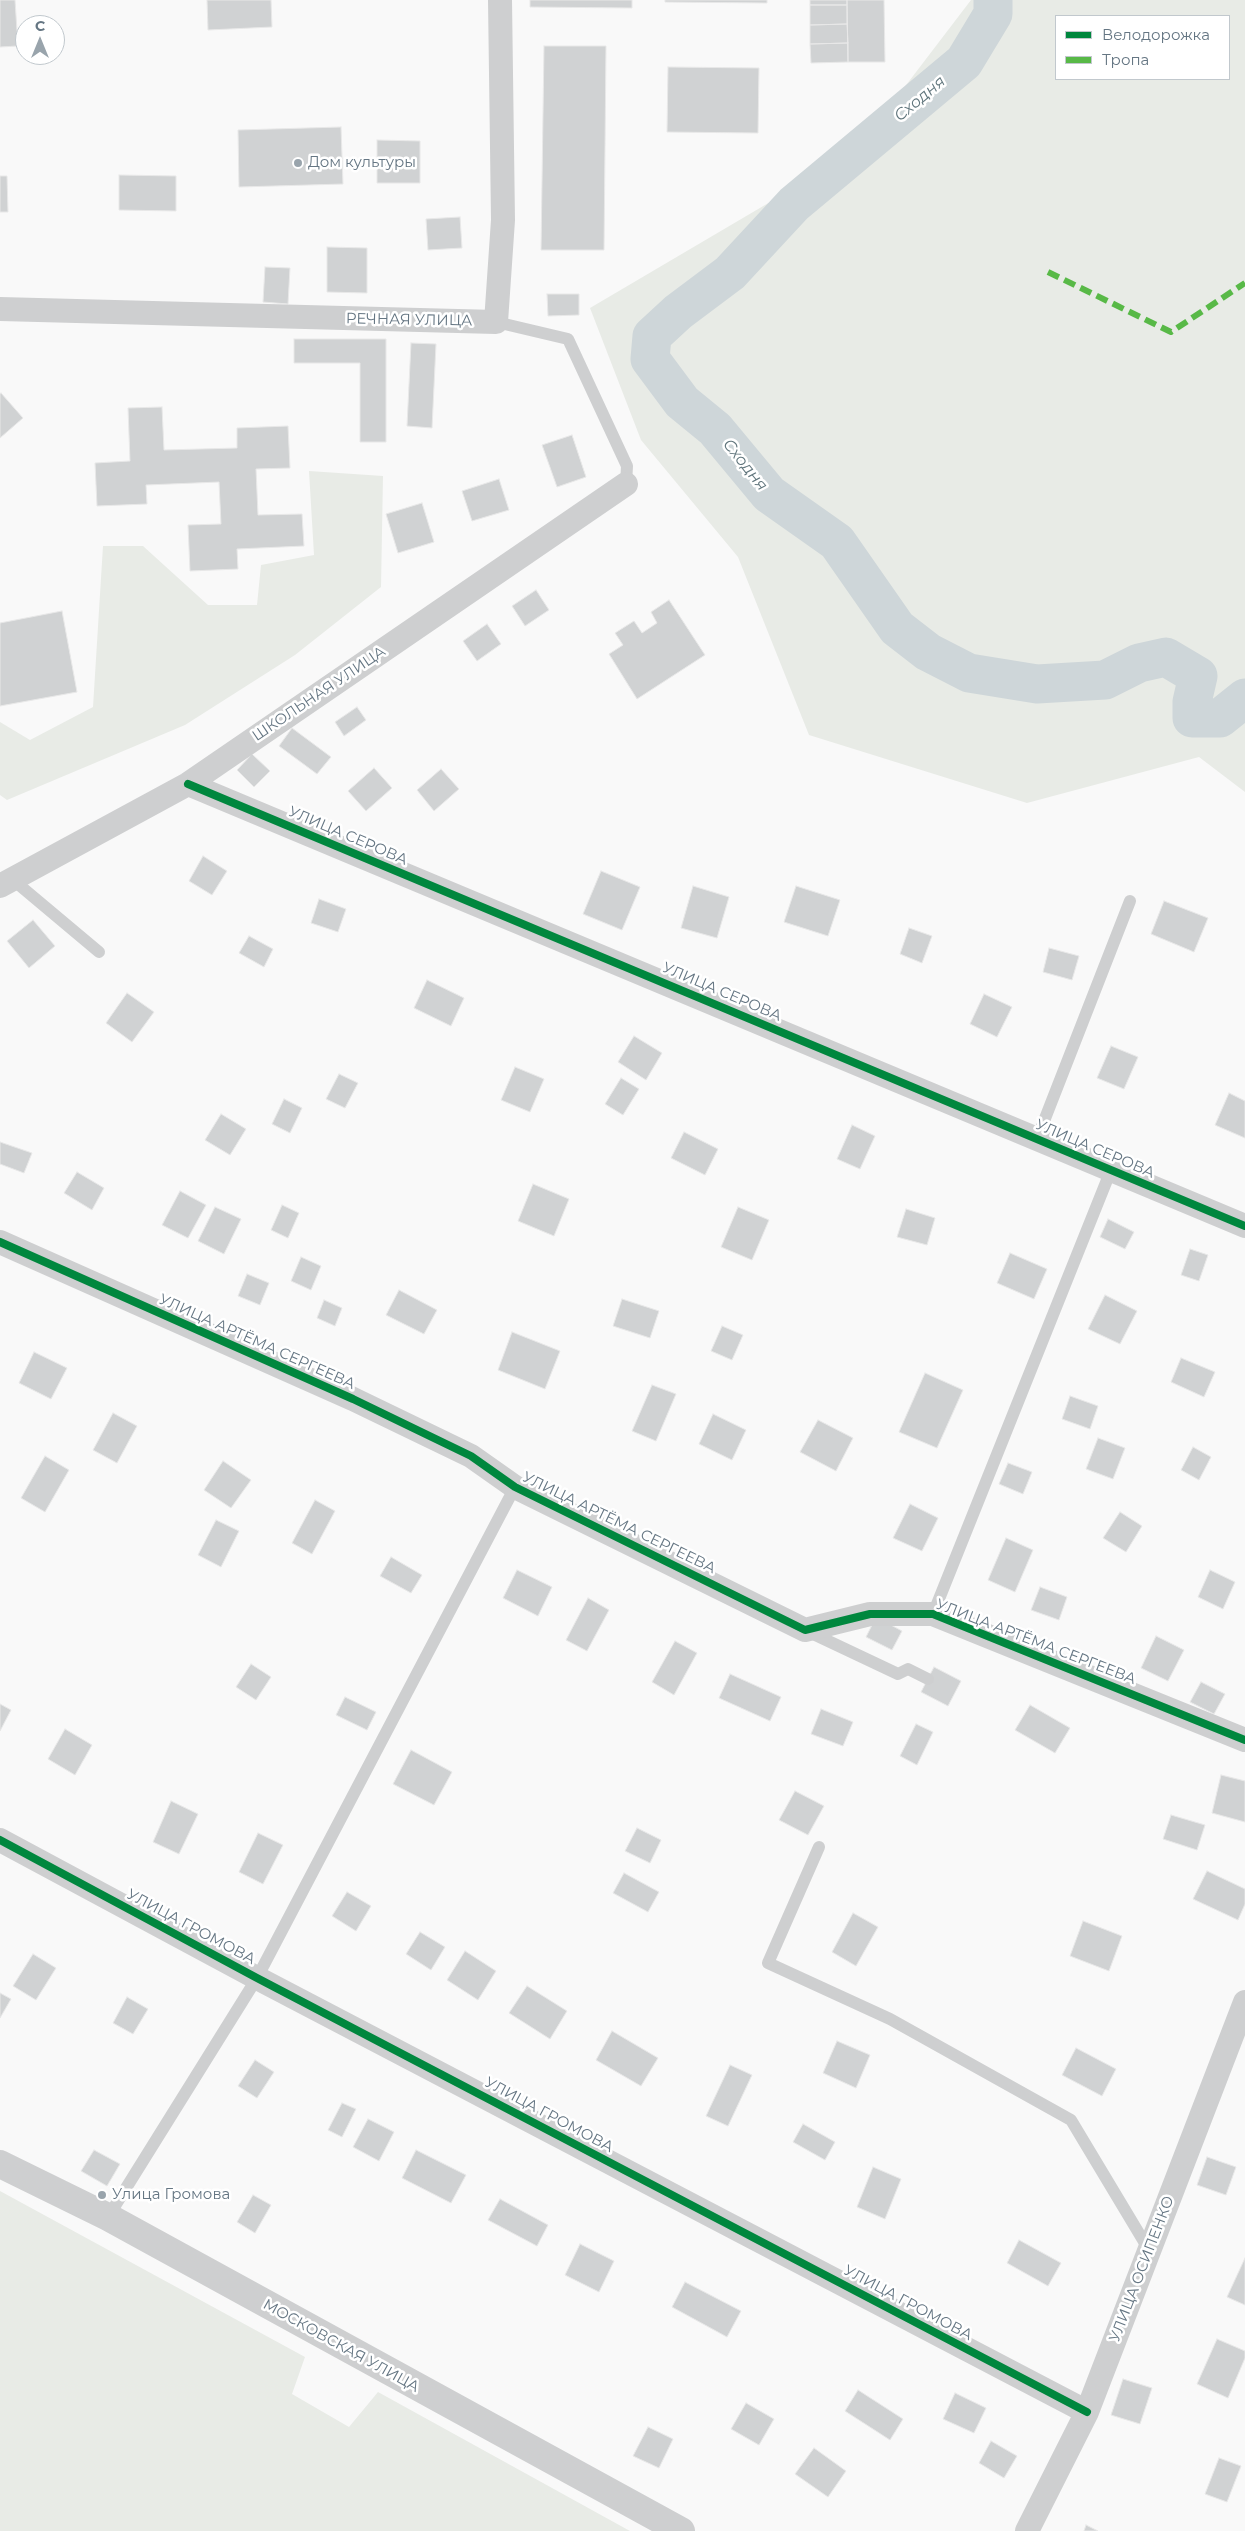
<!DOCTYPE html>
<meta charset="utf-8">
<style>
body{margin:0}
#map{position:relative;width:1245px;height:2531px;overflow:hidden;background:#f9f9f9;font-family:Montserrat,sans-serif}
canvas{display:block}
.legend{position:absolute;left:1055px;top:15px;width:175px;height:65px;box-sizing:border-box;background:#fff;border:1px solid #c1c8cd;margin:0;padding:6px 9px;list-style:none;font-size:15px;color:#657683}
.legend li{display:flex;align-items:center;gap:10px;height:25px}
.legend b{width:25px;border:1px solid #c1c8cd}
.north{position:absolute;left:15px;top:15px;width:50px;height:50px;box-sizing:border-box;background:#fff;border:1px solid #c1c8cd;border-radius:50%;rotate:0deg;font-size:14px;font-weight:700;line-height:20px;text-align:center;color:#657683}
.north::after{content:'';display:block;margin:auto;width:18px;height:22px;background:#99a4ac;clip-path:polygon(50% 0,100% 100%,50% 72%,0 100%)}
</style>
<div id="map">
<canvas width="1245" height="2531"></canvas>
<ul class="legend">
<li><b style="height:6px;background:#00873e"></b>Велодорожка</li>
<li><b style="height:6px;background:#58b947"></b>Тропа</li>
</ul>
<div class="north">С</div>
</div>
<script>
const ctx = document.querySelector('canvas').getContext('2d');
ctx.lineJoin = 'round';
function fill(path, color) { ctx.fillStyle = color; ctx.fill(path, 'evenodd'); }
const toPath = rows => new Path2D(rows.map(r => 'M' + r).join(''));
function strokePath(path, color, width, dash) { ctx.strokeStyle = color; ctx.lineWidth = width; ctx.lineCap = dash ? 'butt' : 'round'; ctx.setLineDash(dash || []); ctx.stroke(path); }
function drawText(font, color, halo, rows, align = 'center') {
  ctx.font = font + ' Montserrat,sans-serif'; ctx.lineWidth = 5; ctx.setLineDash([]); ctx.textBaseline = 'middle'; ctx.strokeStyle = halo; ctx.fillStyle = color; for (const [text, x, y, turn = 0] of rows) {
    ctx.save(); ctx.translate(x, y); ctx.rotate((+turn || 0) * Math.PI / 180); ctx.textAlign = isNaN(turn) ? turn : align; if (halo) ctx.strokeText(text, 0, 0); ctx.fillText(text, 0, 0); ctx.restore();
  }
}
fill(toPath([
 [971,0,1245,0,1245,792,1199,757,1027,803,809,735,738,557,641,440,590,308,855,152],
 [1056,16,1229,16,1229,79,1056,79],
 [309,471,383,476,381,587,295,655,185,725,7,800,0,795,0,722,30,740,93,707,103,546,143,546,208,605,257,605,261,565,314,555],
 [0,2191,305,2357,292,2394,349,2427,378,2392,630,2531,0,2531]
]), '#e8ebe6');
strokePath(toPath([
 [993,0,993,14,964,62,794,204,730,273,678,312,652,336,650,359,682,402,715,429,769,494,837,542,897,628,928,652,969,673,1037,684,1105,680,1139,663,1166,657,1198,676,1192,702,1192,718,1220,718,1245,698]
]), '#ced6d9', 39);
const building = toPath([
 [0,0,15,0,18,46,0,47,0,0],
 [207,0,271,0,272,27,208,30,207,0],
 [530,0,632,0,632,8,530,7,530,0],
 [665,0,767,0,767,3,665,2,665,0],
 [810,0,847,0,847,5,810,5,810,0],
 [847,0,884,0,885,62,848,62,847,0],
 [810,5,847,5,847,24,810,25,810,5],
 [847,24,848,43,810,44,810,25,847,24],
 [848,43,848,62,811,63,810,44,848,43],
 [544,46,606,46,604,250,541,250,544,46],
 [668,67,759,68,758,133,667,132,668,67],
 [341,127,343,184,239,187,238,130,341,127],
 [377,140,420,141,420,183,377,183,377,140],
 [119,175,176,176,176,211,119,210,119,175],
 [0,176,7,176,8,212,0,212,0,176],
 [460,217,462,248,428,250,426,219,460,217],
 [327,247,367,248,367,293,327,292,327,247],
 [265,267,290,268,288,304,263,302,265,267],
 [547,294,579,294,579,315,548,316,547,294],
 [294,339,386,339,386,442,360,442,360,363,294,363,294,339],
 [411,343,436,344,432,428,407,426,411,343],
 [1,393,23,418,0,438,0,394,1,393],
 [162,407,164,450,237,448,237,428,288,426,290,468,256,469,258,515,302,514,304,546,237,549,238,569,190,571,188,525,221,524,219,482,146,485,147,504,97,506,95,463,130,461,128,408,162,407],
 [572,435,586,477,557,487,542,445,572,435],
 [499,479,509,510,472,521,462,491,499,479],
 [422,503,434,542,398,553,386,514,422,503],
 [536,590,549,610,525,626,512,606,536,590],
 [669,600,705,655,637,699,609,654,623,645,615,633,634,621,642,633,657,623,651,612,669,600],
 [62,611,77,692,0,706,0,623,62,611],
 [487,624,501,644,477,661,463,641,487,624],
 [357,707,366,720,344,736,335,722,357,707],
 [292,728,331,757,317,774,279,746,292,728],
 [252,754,270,771,254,787,237,770,252,754],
 [374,768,392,788,366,811,348,791,374,768],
 [441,769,459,789,434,811,417,790,441,769],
 [203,856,227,871,212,895,189,881,203,856],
 [601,871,640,887,622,930,583,914,601,871],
 [693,886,729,897,717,938,681,928,693,886],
 [796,886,840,900,828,936,784,922,796,886],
 [319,899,346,909,338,932,311,923,319,899],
 [1164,901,1208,918,1194,952,1151,934,1164,901],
 [33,920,55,946,29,968,7,941,33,920],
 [909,928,932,936,922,963,900,954,909,928],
 [249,936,273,949,264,967,239,953,249,936],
 [1049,948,1079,956,1072,980,1043,972,1049,948],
 [427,980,464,998,451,1026,414,1008,427,980],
 [127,993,154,1012,132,1042,106,1023,127,993],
 [984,994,1012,1007,997,1037,970,1024,984,994],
 [634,1036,662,1053,646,1080,618,1062,634,1036],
 [1111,1046,1138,1057,1124,1089,1097,1078,1111,1046],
 [515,1067,544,1079,530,1112,501,1100,515,1067],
 [339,1074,358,1083,345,1108,326,1099,339,1074],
 [621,1078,639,1089,623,1115,605,1104,621,1078],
 [1229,1093,1245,1101,1245,1138,1215,1125,1229,1093],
 [284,1099,302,1108,290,1133,272,1124,284,1099],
 [221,1114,246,1129,230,1155,205,1140,221,1114],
 [852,1125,875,1136,860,1169,837,1159,852,1125],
 [684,1132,718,1149,705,1175,671,1158,684,1132],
 [0,1142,32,1153,24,1173,0,1164,0,1142],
 [77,1172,104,1188,92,1210,64,1193,77,1172],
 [533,1184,569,1199,554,1236,518,1221,533,1184],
 [180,1191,206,1205,188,1238,162,1225,180,1191],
 [282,1205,299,1213,288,1238,271,1230,282,1205],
 [215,1207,241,1219,224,1254,198,1241,215,1207],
 [738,1207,769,1220,752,1260,721,1247,738,1207],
 [906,1209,935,1218,927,1245,897,1237,906,1209],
 [1108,1219,1134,1232,1125,1249,1100,1237,1108,1219],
 [1190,1249,1208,1255,1199,1281,1181,1275,1190,1249],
 [1010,1253,1047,1269,1034,1299,997,1283,1010,1253],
 [301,1257,321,1266,311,1290,291,1281,301,1257],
 [247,1274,269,1283,260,1305,238,1296,247,1274],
 [399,1290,437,1310,424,1334,386,1315,399,1290],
 [1105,1295,1137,1311,1120,1344,1088,1329,1105,1295],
 [622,1299,659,1311,650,1338,613,1326,622,1299],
 [324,1300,342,1308,335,1326,317,1318,324,1300],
 [722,1326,743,1335,732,1360,711,1351,722,1326],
 [512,1332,560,1351,545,1389,498,1370,512,1332],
 [34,1352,67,1368,51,1399,19,1383,34,1352],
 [1181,1358,1215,1372,1204,1397,1171,1382,1181,1358],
 [925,1373,963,1390,937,1448,899,1432,925,1373],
 [652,1385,676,1394,656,1441,632,1431,652,1385],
 [1070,1396,1098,1406,1090,1429,1062,1419,1070,1396],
 [113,1413,137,1426,117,1463,93,1450,113,1413],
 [713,1414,746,1430,732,1460,699,1444,713,1414],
 [818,1420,853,1438,836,1471,800,1452,818,1420],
 [1098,1438,1125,1448,1113,1479,1086,1469,1098,1438],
 [1193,1447,1211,1457,1199,1480,1181,1470,1193,1447],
 [45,1456,69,1470,45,1512,21,1498,45,1456],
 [223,1461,251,1480,231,1508,204,1490,223,1461],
 [1008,1463,1032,1472,1023,1494,999,1484,1008,1463],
 [315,1500,335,1511,312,1554,292,1543,315,1500],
 [910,1504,938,1518,922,1551,893,1538,910,1504],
 [1120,1512,1142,1526,1126,1552,1103,1538,1120,1512],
 [216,1520,239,1531,221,1567,198,1555,216,1520],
 [1006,1538,1033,1550,1015,1592,988,1580,1006,1538],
 [391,1557,422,1575,411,1593,380,1576,391,1557],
 [517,1570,552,1587,538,1616,503,1598,517,1570],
 [1210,1570,1235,1582,1223,1609,1198,1597,1210,1570],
 [1040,1587,1067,1597,1059,1620,1031,1610,1040,1587],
 [588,1598,609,1610,587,1651,566,1640,588,1598],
 [876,1617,902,1631,892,1650,866,1637,876,1617],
 [1156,1636,1184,1650,1168,1681,1141,1668,1156,1636],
 [675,1641,697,1653,674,1695,652,1682,675,1641],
 [251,1664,271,1677,256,1700,236,1687,251,1664],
 [934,1667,961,1681,948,1706,921,1692,934,1667],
 [730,1674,781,1697,770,1721,719,1698,730,1674],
 [1201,1682,1225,1694,1214,1714,1190,1702,1201,1682],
 [345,1697,376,1712,367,1730,336,1715,345,1697],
 [0,1704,11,1710,0,1731,0,1704],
 [1030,1705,1070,1728,1055,1753,1015,1730,1030,1705],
 [821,1709,853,1722,843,1746,811,1734,821,1709],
 [916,1724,933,1732,917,1765,900,1756,916,1724],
 [65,1729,92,1745,75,1775,48,1759,65,1729],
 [411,1750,452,1772,434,1805,393,1784,411,1750],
 [1221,1775,1245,1781,1245,1822,1212,1813,1221,1775],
 [795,1791,824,1806,808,1835,779,1820,795,1791],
 [171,1801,198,1814,179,1854,153,1842,171,1801],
 [1171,1815,1205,1825,1197,1850,1163,1839,1171,1815],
 [637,1828,661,1840,650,1863,625,1851,637,1828],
 [258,1833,283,1845,263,1884,239,1872,258,1833],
 [1207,1871,1245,1889,1245,1904,1238,1920,1193,1899,1207,1871],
 [624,1873,659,1892,648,1912,613,1893,624,1873],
 [347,1892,371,1906,356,1931,332,1916,347,1892],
 [853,1913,878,1927,856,1966,832,1952,853,1913],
 [1083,1921,1122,1936,1109,1971,1070,1956,1083,1921],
 [420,1932,445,1947,431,1970,406,1954,420,1932],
 [465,1951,496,1971,478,2000,447,1980,465,1951],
 [33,1954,56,1968,36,2000,13,1986,33,1954],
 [527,1986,567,2011,550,2039,509,2013,527,1986],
 [0,1993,11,1999,0,2018,0,1993],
 [127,1997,148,2009,133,2034,113,2023,127,1997],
 [612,2031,658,2058,641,2086,596,2060,612,2031],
 [837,2041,870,2055,856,2088,823,2073,837,2041],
 [1076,2048,1116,2069,1102,2096,1062,2075,1076,2048],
 [255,2060,274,2072,257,2098,238,2086,255,2060],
 [730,2065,752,2075,728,2126,706,2116,730,2065],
 [342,2103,356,2109,342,2137,328,2130,342,2103],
 [368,2119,394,2132,379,2161,353,2147,368,2119],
 [803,2124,835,2142,825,2160,793,2142,803,2124],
 [94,2150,120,2164,107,2186,81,2171,94,2150],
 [416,2150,466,2175,451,2203,402,2178,416,2150],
 [1207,2157,1236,2167,1226,2195,1197,2185,1207,2157],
 [873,2167,901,2179,885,2219,857,2207,873,2167],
 [253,2195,271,2205,255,2233,237,2222,253,2195],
 [500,2199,548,2225,537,2246,488,2220,500,2199],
 [1019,2240,1061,2263,1048,2286,1007,2263,1019,2240],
 [580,2244,614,2261,599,2292,565,2275,580,2244],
 [1245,2258,1245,2305,1227,2297,1245,2258],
 [685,2282,741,2311,727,2337,672,2307,685,2282],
 [1217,2339,1245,2351,1245,2358,1228,2398,1197,2384,1217,2339],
 [1123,2379,1152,2388,1140,2424,1111,2415,1123,2379],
 [858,2390,903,2419,890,2440,845,2411,858,2390],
 [955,2393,986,2408,974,2433,943,2419,955,2393],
 [746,2403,774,2419,759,2445,731,2429,746,2403],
 [648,2427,673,2439,659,2468,633,2456,648,2427],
 [991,2441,1017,2456,1004,2478,979,2463,991,2441],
 [814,2448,846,2471,828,2497,795,2474,814,2448],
 [1219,2458,1241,2466,1227,2502,1205,2494,1219,2458],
 [1086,2525,1098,2531,1084,2531,1086,2525]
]);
fill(building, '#d0d2d3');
strokePath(building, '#e8e8e8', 1);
strokePath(toPath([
 [496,322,568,339,627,466,626,484],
 [12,879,99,952],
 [1037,1139,1130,901],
 [933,1614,1111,1170],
 [807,1631,898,1674,908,1669,928,1679],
 [819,1847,768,1963,890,2019,1071,2120,1149,2250],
 [108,2217,257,1978,515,1487]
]), '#cecfd0', 12);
strokePath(toPath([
 [0,309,496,322,503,220,500,0],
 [188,784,1245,1226],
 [0,886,188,784,626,484],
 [0,1242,353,1399,471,1456,515,1487,805,1630,870,1614,933,1614,1245,1740],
 [0,1840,257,1978,1087,2412],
 [1027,2531,1087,2412,1245,2002]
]), '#cecfd0', 24);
strokePath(toPath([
 [0,2164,108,2217,681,2531]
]), '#cecfd0', 28);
strokePath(toPath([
 [1048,272,1171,332,1245,283]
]), '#58b947', 6, [12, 6]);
strokePath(toPath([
 [188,784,1245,1226],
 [0,1242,353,1399,471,1456,515,1487,805,1630,870,1614,933,1614,1245,1740],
 [0,1840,257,1978,1087,2412]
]), '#00873e', 8);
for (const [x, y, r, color] of [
 [298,163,5,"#99a4ac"],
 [102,2195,5,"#99a4ac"]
]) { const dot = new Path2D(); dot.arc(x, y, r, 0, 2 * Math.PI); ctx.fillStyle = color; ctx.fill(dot); strokePath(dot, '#fff', 2); }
drawText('15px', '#657683', '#fff', [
 ["Дом культуры",308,163],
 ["Улица Громова",112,2195]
], 'left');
drawText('15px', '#657683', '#fff', [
 ["РЕЧНАЯ УЛИЦА",409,320,1],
 ["ШКОЛЬНАЯ УЛИЦА",319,694,-34],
 ["УЛИЦА СЕРОВА",348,836,23],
 ["УЛИЦА СЕРОВА",722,992,23],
 ["УЛИЦА СЕРОВА",1095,1149,23],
 ["УЛИЦА АРТЁМА СЕРГЕЕВА",257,1342,24],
 ["УЛИЦА АРТЁМА СЕРГЕЕВА",619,1523,26],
 ["УЛИЦА АРТЁМА СЕРГЕЕВА",1036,1642,21],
 ["УЛИЦА ГРОМОВА",191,1927,28],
 ["УЛИЦА ГРОМОВА",549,2115,28],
 ["УЛИЦА ОСИПЕНКО",1142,2269,-69],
 ["УЛИЦА ГРОМОВА",908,2303,28],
 ["МОСКОВСКАЯ УЛИЦА",341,2346,29]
]);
drawText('italic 16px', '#60757c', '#fff', [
 ["Сходня",920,99,-40],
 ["Сходня",745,465,51]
]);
</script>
